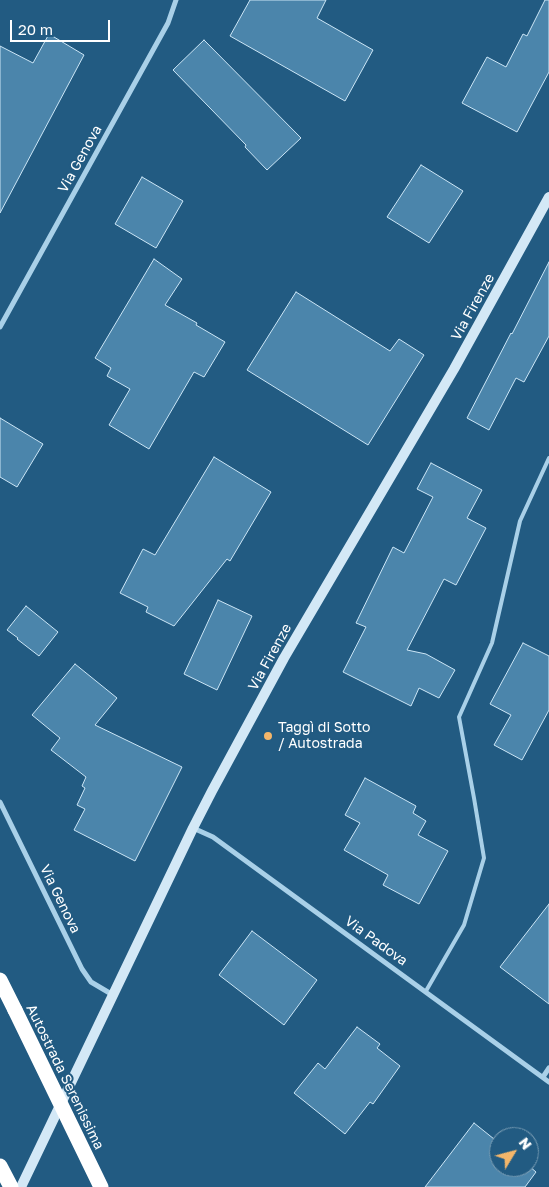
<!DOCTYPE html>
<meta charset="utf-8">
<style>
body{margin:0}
#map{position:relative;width:549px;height:1187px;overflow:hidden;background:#225b82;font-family:"Golos Text",sans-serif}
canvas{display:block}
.north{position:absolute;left:489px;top:1127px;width:50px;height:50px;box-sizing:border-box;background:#225b82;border:1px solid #7a9db4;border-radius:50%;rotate:53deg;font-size:14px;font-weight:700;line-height:20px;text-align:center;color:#fff}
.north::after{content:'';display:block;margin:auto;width:18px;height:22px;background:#f4b66a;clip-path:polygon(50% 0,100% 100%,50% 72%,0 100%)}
.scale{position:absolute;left:10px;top:20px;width:100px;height:22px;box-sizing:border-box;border:2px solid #fff;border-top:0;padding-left:6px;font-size:15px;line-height:18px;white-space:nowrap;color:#fff;-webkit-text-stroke:4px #225b82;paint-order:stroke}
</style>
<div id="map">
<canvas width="549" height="1187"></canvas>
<div class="north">N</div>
<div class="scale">20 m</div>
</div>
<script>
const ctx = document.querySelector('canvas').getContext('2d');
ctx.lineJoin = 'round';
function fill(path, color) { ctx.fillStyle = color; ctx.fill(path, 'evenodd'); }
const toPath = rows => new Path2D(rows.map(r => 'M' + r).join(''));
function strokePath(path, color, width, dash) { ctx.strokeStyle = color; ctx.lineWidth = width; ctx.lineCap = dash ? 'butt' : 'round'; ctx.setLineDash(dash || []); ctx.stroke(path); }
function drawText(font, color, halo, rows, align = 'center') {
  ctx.font = font + ' "Golos Text",sans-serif'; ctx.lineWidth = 4; ctx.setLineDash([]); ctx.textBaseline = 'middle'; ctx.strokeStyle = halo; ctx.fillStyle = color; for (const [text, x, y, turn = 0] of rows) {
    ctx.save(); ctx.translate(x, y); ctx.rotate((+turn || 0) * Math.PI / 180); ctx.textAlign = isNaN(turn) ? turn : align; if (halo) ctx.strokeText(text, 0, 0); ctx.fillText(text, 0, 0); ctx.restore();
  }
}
const building = toPath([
 [250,0,326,0,317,18,373,50,345,101,230,36,250,0],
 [545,0,549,0,549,72,517,132,462,103,487,57,506,67,523,34,527,36,545,0],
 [49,34,84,55,0,213,0,46,33,63,49,34],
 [204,40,301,138,267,170,245,147,246,145,173,70,204,40],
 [421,165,463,191,429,243,387,217,421,165],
 [142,177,183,201,156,248,115,224,142,177],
 [154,259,182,279,165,305,197,323,196,325,225,342,204,377,194,372,149,449,109,425,130,389,107,376,111,368,95,358,154,259],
 [549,262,549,336,524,382,516,378,489,430,467,418,511,333,512,334,549,262],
 [296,292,390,351,399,339,424,355,368,445,247,370,296,292],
 [0,418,43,444,17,487,0,477,0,418],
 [214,457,271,492,230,561,227,559,174,626,146,612,148,607,120,593,143,549,155,555,214,457],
 [431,463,482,490,467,518,486,528,456,585,444,579,407,650,426,654,455,670,439,698,419,688,411,706,343,672,366,627,356,623,393,547,404,553,433,497,417,489,431,463],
 [218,600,252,616,217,690,184,674,218,600],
 [26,606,58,632,39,656,17,639,18,638,7,630,26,606],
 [523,643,549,656,549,710,522,760,494,745,511,715,490,704,523,643],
 [75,664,117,698,95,725,182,767,135,861,74,830,85,809,77,805,85,788,82,786,86,777,51,750,60,738,32,715,75,664],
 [365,778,416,806,413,813,426,821,418,835,448,851,419,904,383,885,388,875,344,850,360,823,345,815,365,778],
 [549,904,549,1004,500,967,549,904],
 [252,931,317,980,284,1025,219,975,252,931],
 [357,1027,380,1044,377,1048,400,1066,373,1104,370,1102,345,1134,294,1093,318,1063,325,1069,357,1027],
 [474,1123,499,1143,499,1167,529,1166,536,1172,525,1187,425,1187,474,1123]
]);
fill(building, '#4b85ab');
strokePath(building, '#cce6f6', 1);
strokePath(toPath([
 [426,991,464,925,484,858,474,798,459,717,492,643,520,521,549,458]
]), '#a9d0e8', 4);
strokePath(toPath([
 [0,327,168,23,176,0],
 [0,802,82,969,91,982,113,995],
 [193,828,213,837,549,1082],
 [543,1077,549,1068]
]), '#a9d0e8', 5);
strokePath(toPath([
 [21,1187,193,828,212,791,284,658,454,369,549,197]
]), '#d3e8f6', 10);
strokePath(toPath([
 [0,980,15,1010],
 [0,1166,11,1187]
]), '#fff', 15);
strokePath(toPath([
 [15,1010,101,1187]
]), '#fff', 15);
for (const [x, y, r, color] of [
 [268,736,5,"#f4b66a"]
]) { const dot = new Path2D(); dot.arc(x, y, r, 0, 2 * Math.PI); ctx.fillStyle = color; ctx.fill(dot); strokePath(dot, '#225b82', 2); }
drawText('14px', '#fff', '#225b82', [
 ["Via Genova",80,159,-61],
 ["Via Firenze",473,307,-61],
 ["Via Firenze",270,657,-61],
 ["Via Genova",60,899,64],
 ["Via Padova",376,941,36],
 ["Autostrada Serenissima",65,1077,64]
]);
drawText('14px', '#fff', '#225b82', [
 ["Taggì di Sotto",278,728],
 ["/ Autostrada",278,744]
], 'left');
</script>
